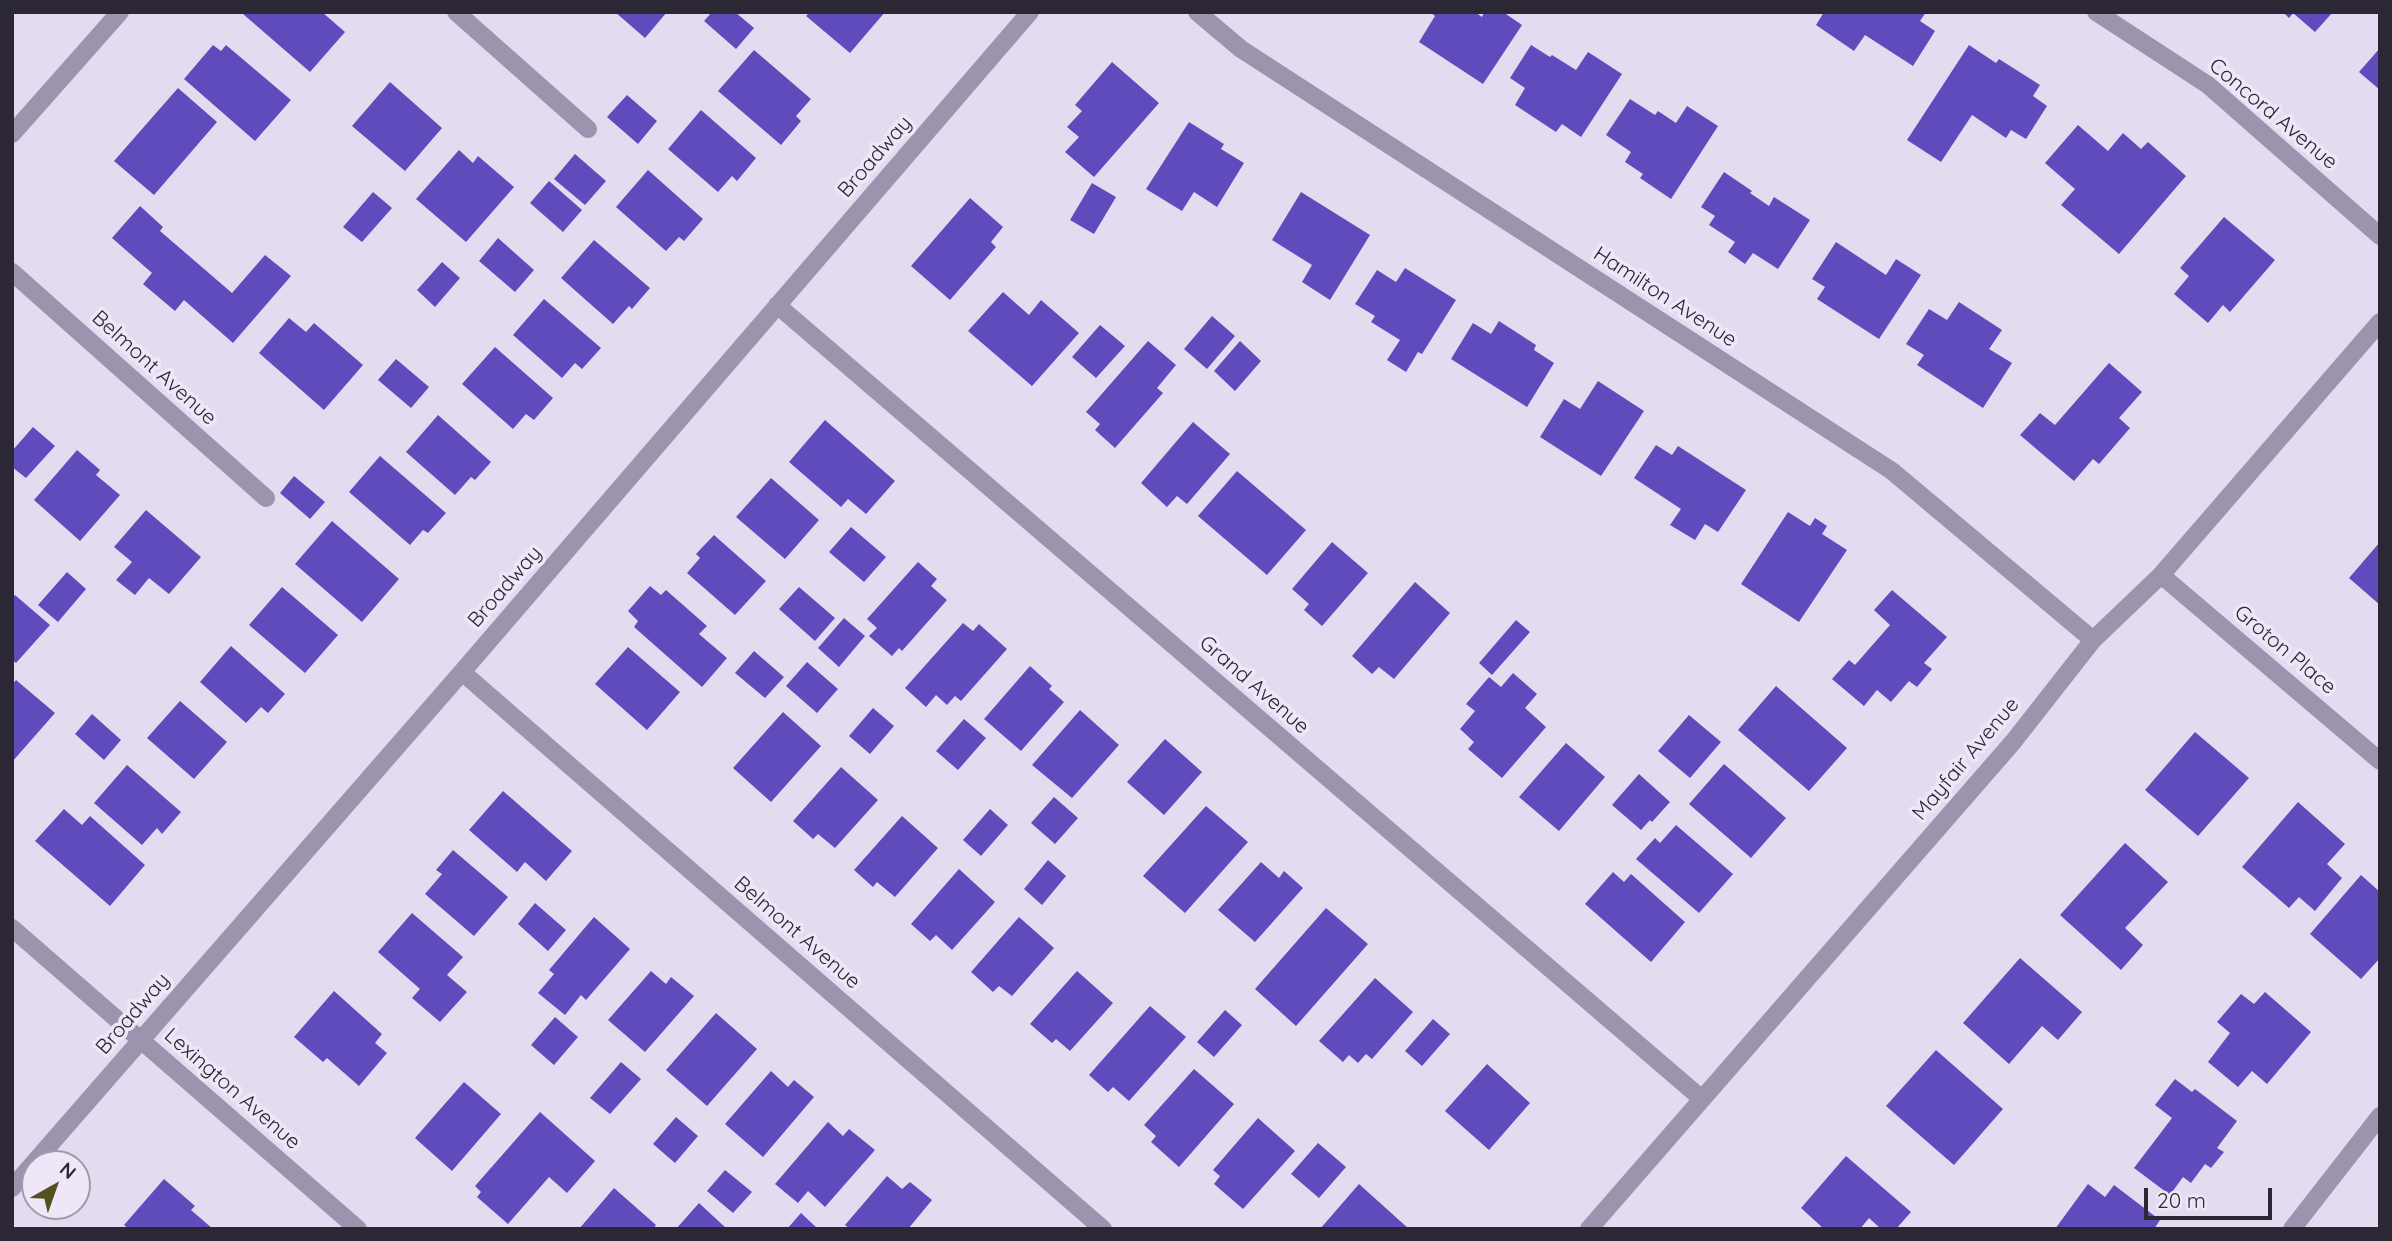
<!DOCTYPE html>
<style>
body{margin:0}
#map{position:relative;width:2392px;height:1241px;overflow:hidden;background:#e4dbf0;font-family:Quicksand,sans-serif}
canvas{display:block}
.frame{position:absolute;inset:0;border:14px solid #2b2734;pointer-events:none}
.north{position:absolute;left:21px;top:1150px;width:70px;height:70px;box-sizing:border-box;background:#efe7f8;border:2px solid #a19aaa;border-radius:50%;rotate:40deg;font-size:19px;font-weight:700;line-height:28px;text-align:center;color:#2b2734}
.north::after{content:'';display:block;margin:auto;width:24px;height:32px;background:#525220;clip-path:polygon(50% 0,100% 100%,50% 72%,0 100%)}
.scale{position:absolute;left:2144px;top:1188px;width:128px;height:32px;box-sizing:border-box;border:4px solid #2b2734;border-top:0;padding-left:9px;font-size:21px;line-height:24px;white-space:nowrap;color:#2b2734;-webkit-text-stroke:5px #efe7f8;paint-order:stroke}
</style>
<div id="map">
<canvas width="2392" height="1241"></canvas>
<div class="frame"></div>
<div class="north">N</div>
<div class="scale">20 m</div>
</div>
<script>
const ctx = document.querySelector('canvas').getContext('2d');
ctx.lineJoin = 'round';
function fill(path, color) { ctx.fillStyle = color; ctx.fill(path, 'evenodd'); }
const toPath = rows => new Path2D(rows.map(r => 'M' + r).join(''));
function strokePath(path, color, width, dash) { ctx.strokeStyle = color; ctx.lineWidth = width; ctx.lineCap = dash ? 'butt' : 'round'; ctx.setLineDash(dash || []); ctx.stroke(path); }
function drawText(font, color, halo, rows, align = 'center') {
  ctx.font = font + ' Quicksand,sans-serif'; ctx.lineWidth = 7; ctx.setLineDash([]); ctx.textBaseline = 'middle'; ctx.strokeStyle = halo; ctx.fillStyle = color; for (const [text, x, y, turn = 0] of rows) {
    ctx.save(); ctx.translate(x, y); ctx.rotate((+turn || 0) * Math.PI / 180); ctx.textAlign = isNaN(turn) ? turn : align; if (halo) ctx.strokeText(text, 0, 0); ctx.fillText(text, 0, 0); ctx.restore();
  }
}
fill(toPath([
 [244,12,322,12,345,32,310,72,243,14],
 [615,12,667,12,645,38],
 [712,12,735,12,754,28,736,49,704,21],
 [810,12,885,12,850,53,806,16],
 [1430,12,1475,12,1482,17,1484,12,1503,12,1522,25,1483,84,1419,42,1435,16],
 [1824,12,1926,12,1920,21,1935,31,1913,66,1865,35,1854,51,1816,25],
 [2283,12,2333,12,2315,32,2293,13,2289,18],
 [213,45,221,51,226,45,291,100,255,141,184,79],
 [1531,45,1550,57,1552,55,1576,70,1588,52,1622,74,1581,137,1562,124,1556,132,1515,105,1525,88,1510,78],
 [1969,45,1996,63,1999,59,2040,85,2033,96,2047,106,2026,139,2011,130,2006,138,1972,115,1941,162,1907,140],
 [2380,48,2380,90,2359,72],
 [754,50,811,99,796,116,801,121,781,145,718,91],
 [1112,62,1159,103,1094,177,1065,152,1079,137,1067,127,1082,111,1075,105],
 [390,82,442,128,405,171,352,126],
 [178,88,217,122,154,195,114,161],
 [627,95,657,121,638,144,607,117],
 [1630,99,1655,115,1658,111,1676,123,1687,106,1718,126,1671,199,1640,178,1643,174,1625,162,1631,152,1606,135],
 [701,110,756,158,737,181,732,176,718,192,668,149],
 [1189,122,1224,144,1221,149,1244,163,1217,207,1194,192,1182,211,1146,189],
 [2078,125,2108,151,2123,133,2141,149,2148,142,2186,176,2119,254,2061,205,2075,189,2045,163],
 [459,150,473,163,478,156,514,187,466,242,416,199],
 [575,154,606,181,585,205,554,179],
 [648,170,703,219,684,241,679,237,666,251,616,207],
 [1724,172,1752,191,1750,193,1769,206,1774,197,1810,220,1778,269,1753,253,1745,264,1728,252,1735,242,1709,225,1715,216,1701,207],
 [549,181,582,210,563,232,530,203],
 [1092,183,1116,197,1094,234,1070,220],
 [373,192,392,208,362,242,343,227],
 [1301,192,1370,235,1330,300,1302,282,1312,265,1272,240],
 [970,198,1003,227,991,242,996,247,950,300,911,266],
 [140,206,163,227,160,231,232,293,265,255,291,276,233,343,184,300,175,311,143,284,152,273,112,238],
 [2224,217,2275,260,2230,312,2223,305,2208,323,2174,294,2189,276,2180,268],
 [498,238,534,270,515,292,479,261],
 [594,240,650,288,632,309,629,306,613,324,561,278],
 [1836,242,1886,275,1896,259,1921,275,1879,339,1817,299,1825,287,1812,279],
 [442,262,460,278,435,307,417,290],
 [1405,268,1456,300,1422,354,1418,352,1406,372,1387,360,1400,340,1371,322,1375,316,1355,304,1377,270,1396,282],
 [1003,292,1029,315,1041,300,1079,333,1032,386,968,331],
 [544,299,601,348,582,369,575,363,562,378,513,335],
 [1959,302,2002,330,1989,349,2012,363,1983,408,1917,365,1924,355,1906,344,1929,309,1947,320],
 [1212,316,1235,336,1207,369,1184,349],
 [289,318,306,332,314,323,363,365,324,410,259,353],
 [1499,321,1536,345,1534,350,1554,363,1527,407,1451,359,1473,323,1491,334],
 [1100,325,1125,346,1096,378,1072,357],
 [1148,341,1176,365,1157,388,1163,393,1115,448,1095,430,1100,424,1086,412],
 [1240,341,1261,361,1235,391,1214,371],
 [495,347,553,398,534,420,526,414,513,429,462,384],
 [396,359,429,387,411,408,378,380],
 [2109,363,2142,392,2119,418,2130,428,2099,464,2093,459,2074,481,2020,435,2040,413,2055,425],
 [1598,381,1644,411,1601,476,1540,437,1564,399,1580,409],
 [438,415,491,462,475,480,471,477,455,495,406,452],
 [825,420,895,481,866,514,848,499,841,507,789,462],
 [1193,422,1230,454,1187,504,1177,496,1167,507,1141,483],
 [33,427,55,446,26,478,12,467,12,451],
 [1656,445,1672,455,1678,446,1746,490,1718,532,1705,524,1695,540,1670,525,1681,509,1634,478],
 [77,450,100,470,96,475,120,495,80,541,34,500],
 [380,456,446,513,428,533,423,530,410,545,349,492],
 [1237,471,1306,530,1267,575,1198,516],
 [294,476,325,502,310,519,280,493],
 [771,478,819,520,785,559,736,517],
 [146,510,201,557,169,594,149,578,135,595,116,580,132,562,114,547],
 [1788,512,1810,526,1815,518,1827,526,1822,534,1847,550,1799,622,1741,584],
 [332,521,399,579,362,622,295,564],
 [851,527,886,557,864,582,829,552],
 [714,535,766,581,735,615,687,573,700,558,696,554],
 [1332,542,1368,573,1322,626,1304,610,1309,604,1292,589],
 [2380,542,2380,605,2349,578],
 [918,562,937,579,931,586,947,600,902,651,899,648,892,656,869,636,877,628,867,619],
 [67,572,86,589,58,622,38,605],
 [1415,582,1450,613,1394,679,1379,667,1372,674,1352,656],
 [650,586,661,595,666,590,707,626,699,634,727,658,702,687,634,627,638,621,628,611],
 [282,587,338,635,305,673,249,625],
 [799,587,835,618,815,641,779,609],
 [1892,590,1947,637,1924,663,1932,669,1917,687,1909,681,1891,702,1877,690,1864,706,1832,679,1849,660,1855,665,1890,625,1874,610],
 [15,595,50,625,16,663,12,660,12,599],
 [844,618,865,636,839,667,818,648],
 [1516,620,1530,632,1492,675,1479,663],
 [963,623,973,631,979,624,1007,649,961,701,955,696,947,705,936,695,926,707,905,688],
 [231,646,285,694,268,713,261,707,246,723,200,682],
 [628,647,680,692,647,730,595,684],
 [754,651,784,677,765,698,735,673],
 [807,662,838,689,817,713,786,686],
 [1030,666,1052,686,1049,689,1064,702,1021,751,984,719],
 [1513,673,1537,694,1525,708,1546,727,1502,778,1468,749,1474,742,1460,729,1475,711,1466,704,1489,677,1501,687],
 [16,680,55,713,12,762,12,685],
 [1776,686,1847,748,1809,791,1738,730],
 [180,701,227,742,194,779,147,738],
 [873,708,894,726,870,754,849,736],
 [1080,710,1119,745,1072,798,1032,765],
 [783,712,821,746,771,802,733,768],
 [92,714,121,740,104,760,75,734],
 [1689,715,1721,742,1690,778,1658,751],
 [964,719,986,738,958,770,936,751],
 [2195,732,2249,778,2198,836,2145,790],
 [1165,739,1202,772,1164,815,1127,782],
 [1566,743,1605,777,1559,831,1519,797],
 [1724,764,1786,818,1751,858,1689,804],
 [127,765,181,812,162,834,157,828,142,845,94,803],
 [841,767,878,800,835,848,818,834,813,839,793,821],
 [1639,774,1670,802,1652,822,1650,820,1641,830,1612,805],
 [503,791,572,851,546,881,525,862,517,872,469,830],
 [1054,797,1078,818,1055,844,1031,823],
 [2298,802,2345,844,2327,864,2342,878,2315,911,2299,897,2289,908,2242,867],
 [1206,806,1248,842,1185,913,1143,876],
 [64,809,82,825,90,816,145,865,110,906,35,841],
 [990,809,1008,825,981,856,963,840],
 [902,816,938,848,895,897,877,882,873,887,854,870],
 [1676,825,1733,874,1699,913,1636,859,1655,838,1660,843],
 [2125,843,2168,882,2125,928,2143,945,2121,970,2060,915],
 [453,850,508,897,474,936,425,894,442,874,436,870],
 [1048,860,1066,876,1042,905,1024,889],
 [1261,862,1279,878,1284,871,1303,888,1255,942,1218,910],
 [959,869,995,902,952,950,936,935,930,941,911,924],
 [1613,872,1624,882,1631,874,1685,922,1651,962,1585,904],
 [2361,875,2380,892,2380,958,2361,979,2310,934],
 [535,903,566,930,548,951,518,924],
 [1326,908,1368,944,1296,1026,1255,989],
 [412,913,463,957,447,975,467,992,440,1022,412,998,420,989,378,952],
 [594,917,630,949,586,1000,581,995,565,1015,538,993,554,974,549,970],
 [1019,917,1054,948,1012,996,999,986,993,992,971,972],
 [2020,958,2082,1012,2058,1040,2042,1026,2009,1064,1963,1023],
 [651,971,666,984,671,977,694,996,645,1052,608,1020],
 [1077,971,1113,1003,1070,1051,1056,1039,1052,1043,1030,1024],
 [1375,978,1413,1012,1372,1059,1366,1054,1358,1063,1349,1055,1343,1062,1319,1041],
 [334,991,382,1034,375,1043,387,1053,359,1086,327,1058,323,1062,294,1037],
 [2265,992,2311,1032,2267,1084,2252,1071,2238,1087,2208,1062,2230,1033,2217,1022,2241,994,2254,1004],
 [1150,1006,1186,1037,1129,1101,1113,1087,1108,1092,1089,1075],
 [1225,1010,1242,1025,1214,1057,1197,1042],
 [716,1013,757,1049,707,1106,666,1070],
 [555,1017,578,1037,554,1065,531,1045],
 [1433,1019,1450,1034,1422,1066,1405,1051],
 [1936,1050,2003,1109,1954,1165,1886,1106],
 [621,1062,641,1079,610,1114,590,1098],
 [1487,1064,1530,1103,1489,1150,1445,1111],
 [1194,1069,1234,1104,1179,1167,1151,1142,1156,1136,1144,1125],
 [771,1071,788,1087,794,1080,814,1097,763,1157,725,1124],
 [2175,1079,2192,1092,2195,1089,2237,1121,2217,1148,2224,1152,2211,1168,2205,1164,2191,1183,2183,1177,2170,1195,2134,1168,2172,1118,2155,1105],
 [464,1082,501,1114,452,1171,415,1138],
 [540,1112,595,1161,567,1193,549,1177,508,1224,477,1197,481,1192,475,1186],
 [676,1117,698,1136,675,1163,653,1144],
 [1258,1118,1295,1151,1243,1209,1214,1184,1220,1176,1213,1170],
 [828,1122,843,1136,849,1129,875,1150,825,1207,808,1191,798,1203,775,1184],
 [1318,1143,1346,1167,1319,1198,1291,1174],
 [1846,1156,1911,1212,1896,1229,1881,1229,1869,1218,1860,1229,1824,1229,1801,1208],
 [725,1170,752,1192,733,1213,707,1191],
 [887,1176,902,1189,910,1182,932,1200,908,1229,850,1229,845,1225],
 [164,1179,195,1206,191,1210,213,1229,129,1229,124,1225],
 [1359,1184,1409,1229,1320,1229],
 [2088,1184,2105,1197,2114,1185,2160,1220,2154,1229,2055,1229],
 [614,1188,656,1225,653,1229,579,1229],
 [699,1203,727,1229,676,1229],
 [801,1213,818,1229,787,1229]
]), '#604bbd');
strokePath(toPath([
 [456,12,588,129],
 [1197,12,1241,49,1892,471,2093,640],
 [2096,12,2208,85,2380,236],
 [12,134,120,12],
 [12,272,266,498],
 [777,305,1702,1099],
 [2161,575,2380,761],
 [462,672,1103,1229],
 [12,928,358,1229],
 [12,1188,462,672,1030,12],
 [1589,1229,2013,742,2093,640,2161,575,2380,322],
 [2292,1229,2380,1116]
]), '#9e93af', 18);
drawText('21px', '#2b2734', '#efe7f8', [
 ["Concord Avenue",2273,114,40],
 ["Broadway",875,157,-49],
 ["Hamilton Avenue",1665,297,33],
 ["Belmont Avenue",154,368,42],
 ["Broadway",505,587,-49],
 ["Groton Place",2285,650,40],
 ["Grand Avenue",1254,685,41],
 ["Mayfair Avenue",1966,759,-50],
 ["Belmont Avenue",797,933,41],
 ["Broadway",133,1014,-49],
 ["Lexington Avenue",232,1089,41]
]);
</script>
